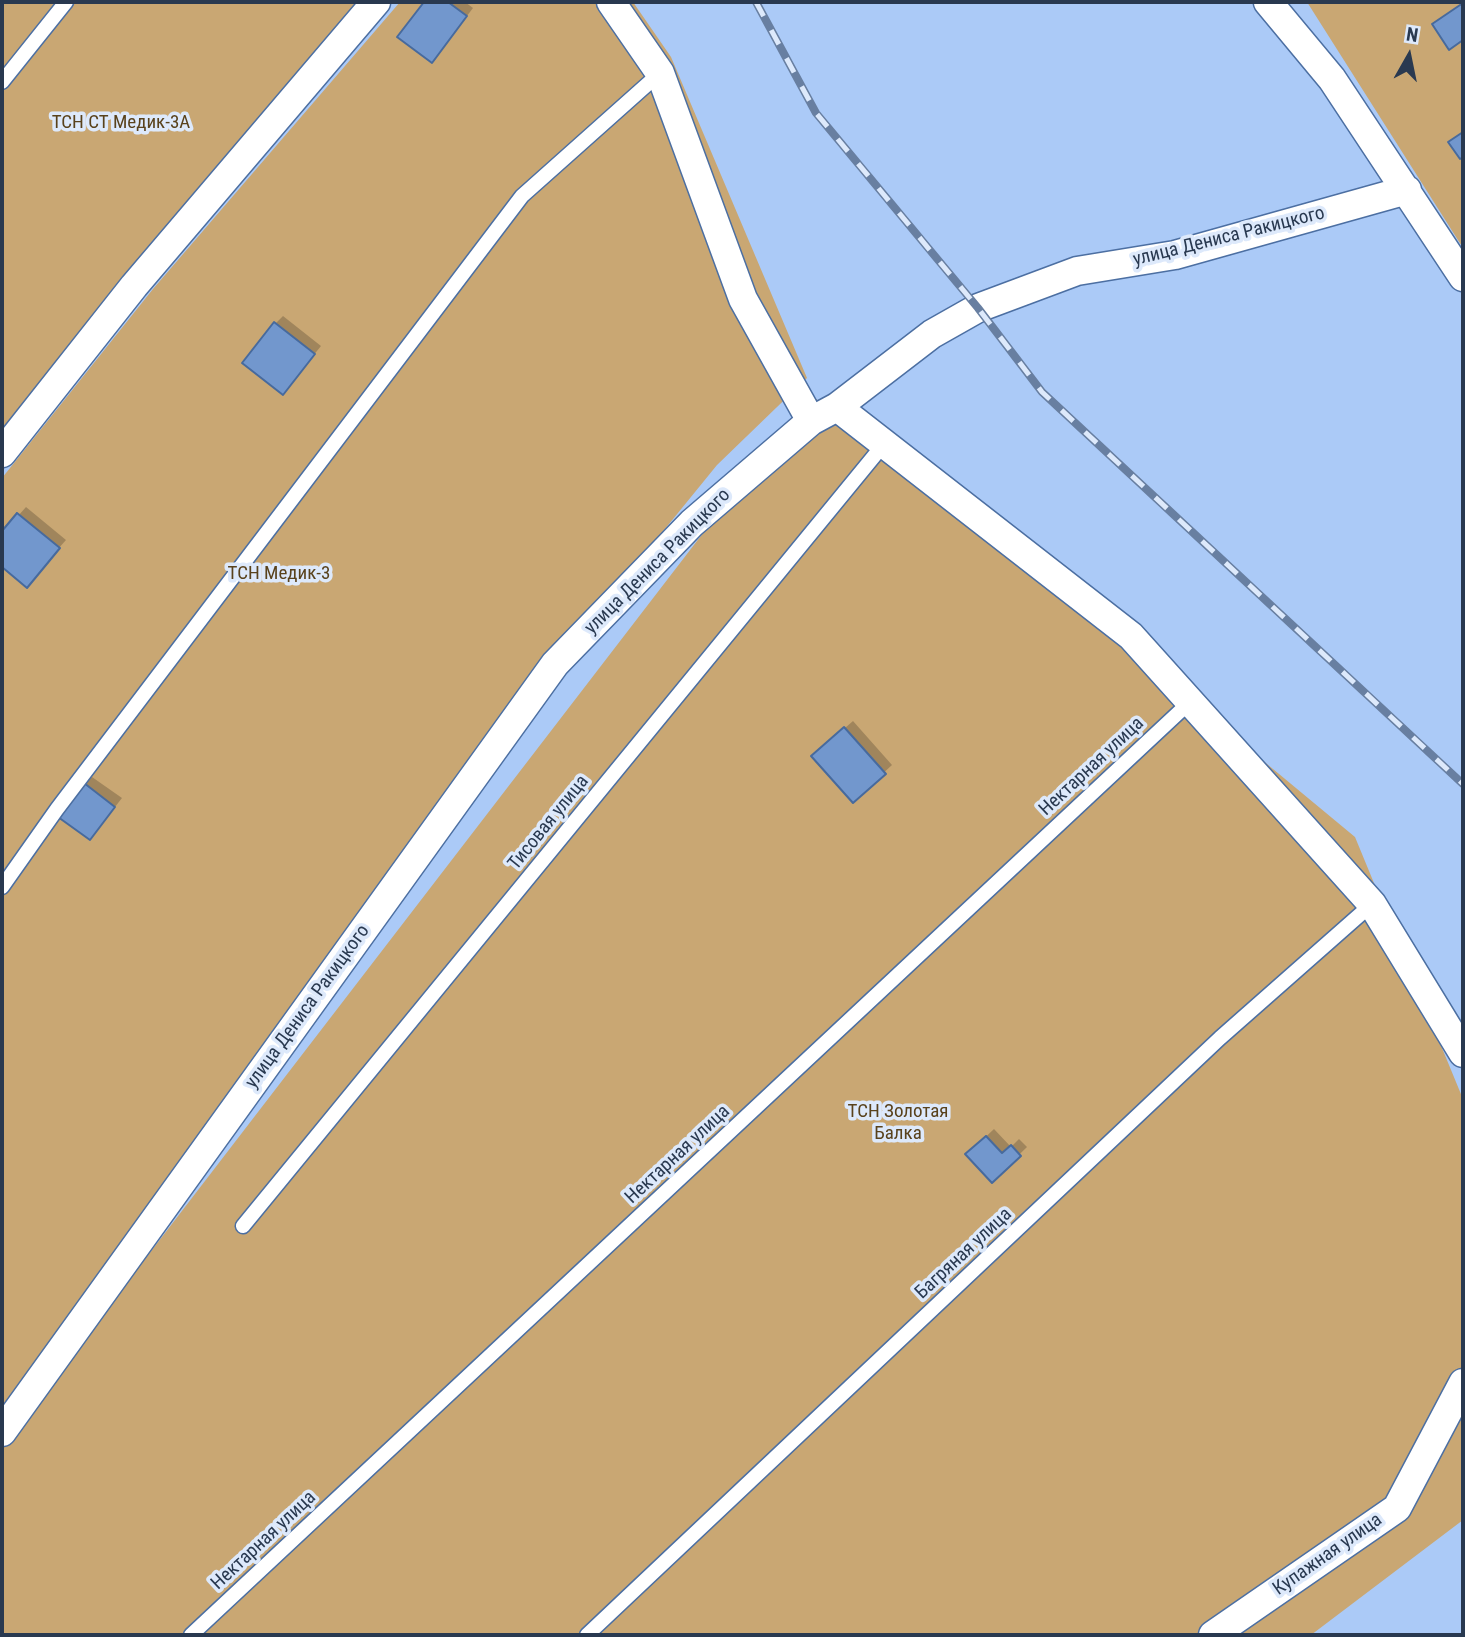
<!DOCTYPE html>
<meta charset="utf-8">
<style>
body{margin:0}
#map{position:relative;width:1465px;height:1637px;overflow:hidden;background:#abcaf7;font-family:"Roboto Condensed",sans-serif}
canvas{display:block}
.frame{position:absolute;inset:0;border:4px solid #293950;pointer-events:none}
.north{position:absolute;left:1374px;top:21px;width:70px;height:70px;-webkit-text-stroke:5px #dde9fb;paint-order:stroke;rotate:9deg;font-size:19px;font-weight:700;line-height:28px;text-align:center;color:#293950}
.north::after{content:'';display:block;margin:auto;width:24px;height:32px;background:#293950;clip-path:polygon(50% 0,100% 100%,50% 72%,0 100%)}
</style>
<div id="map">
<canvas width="1465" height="1637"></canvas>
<div class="frame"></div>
<div class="north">N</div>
</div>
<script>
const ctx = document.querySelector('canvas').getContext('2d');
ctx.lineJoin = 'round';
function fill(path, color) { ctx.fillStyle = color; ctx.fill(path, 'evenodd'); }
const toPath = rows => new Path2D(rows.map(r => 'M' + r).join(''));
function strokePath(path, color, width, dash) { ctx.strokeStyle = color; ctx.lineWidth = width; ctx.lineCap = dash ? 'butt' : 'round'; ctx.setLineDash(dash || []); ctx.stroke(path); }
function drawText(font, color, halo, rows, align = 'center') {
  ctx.font = font + ' "Roboto Condensed",sans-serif'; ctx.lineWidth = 7; ctx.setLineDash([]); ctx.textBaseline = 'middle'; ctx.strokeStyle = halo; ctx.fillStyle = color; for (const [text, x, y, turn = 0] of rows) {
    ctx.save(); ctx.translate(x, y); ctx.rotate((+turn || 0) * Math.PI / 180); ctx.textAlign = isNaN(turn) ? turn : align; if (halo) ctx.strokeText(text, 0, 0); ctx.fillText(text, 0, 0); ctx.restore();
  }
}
fill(toPath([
 [2,2,376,2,2,453],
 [400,2,633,2,671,57,807,378,717,465,555,664,2,1432,2,478,153,289],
 [1307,2,1463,2,1463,248],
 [810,394,1191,701,1355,837,1463,1099,1463,1520,1311,1635,2,1635,2,1445]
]), '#c9a773');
fill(toPath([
 [426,2,465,2,473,8,439,53,400,36],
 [283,316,321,346,283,393,276,323],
 [26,507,66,540,26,585,2,564,2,534],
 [853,721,892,765,853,801,821,749],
 [92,777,122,798,97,830,85,784],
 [994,1129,1011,1147,1019,1139,1027,1147,992,1181,975,1147]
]), '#0003');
const building = toPath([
 [424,2,448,2,467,16,432,63,397,37,424,2],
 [1463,3,1463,40,1449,50,1432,24,1463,3],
 [1463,132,1463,157,1460,159,1448,142,1463,132],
 [274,322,315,354,283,395,242,363,274,322],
 [17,513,60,548,27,588,2,567,2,531,17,513],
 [844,727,886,774,853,803,811,756,844,727],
 [84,783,115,807,90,840,58,817,84,783],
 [986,1136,1002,1153,1011,1145,1021,1156,992,1183,965,1154,986,1136]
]);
fill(building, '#7297cd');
strokePath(building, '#476a9d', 2);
const lane = toPath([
 [2,82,66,2],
 [2,887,57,809,522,196,660,73],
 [243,1226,884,444],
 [191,1635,1191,701],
 [587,1635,1220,1038,1372,904]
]);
const street = toPath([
 [611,2,660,73,743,299,811,421],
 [1268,2,1332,79,1463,277],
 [837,407,1131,636,1372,904,1463,1053],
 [2,453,134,286,376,2],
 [2,1432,555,664,692,523,811,421,837,407,932,334,978,308,1077,271,1175,255,1407,190],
 [1213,1635,1397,1508,1463,1383]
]);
strokePath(lane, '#4c6fa2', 17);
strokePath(street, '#4c6fa2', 31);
strokePath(lane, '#fff', 14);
strokePath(street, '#fff', 28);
const rail = toPath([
 [756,2,816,113,978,308,1042,392,1463,784]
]);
strokePath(rail, '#687fa1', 8);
strokePath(rail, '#dde9fb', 5, [16]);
drawText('19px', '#59421c', '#dde9fb', [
 ["ТСН СТ Медик-3А",121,123],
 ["ТСН Медик-3",279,574],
 ["ТСН Золотая",898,1112],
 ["Балка",898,1134]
]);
drawText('19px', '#293950', '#dde9fb', [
 ["улица Дениса Ракицкого",1229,237,-14],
 ["улица Дениса Ракицкого",658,562,-45],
 ["Нектарная улица",1092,767,-43],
 ["Тисовая улица",549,823,-51],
 ["улица Дениса Ракицкого",308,1007,-54],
 ["Нектарная улица",678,1155,-43],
 ["Багряная улица",964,1254,-43],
 ["Нектарная улица",264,1541,-43],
 ["Купажная улица",1328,1555,-35]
]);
</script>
